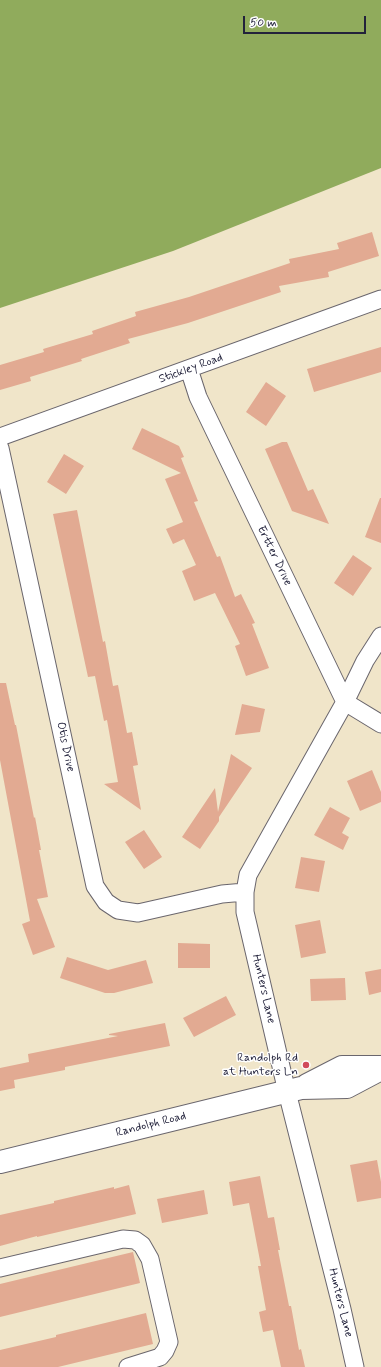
<!DOCTYPE html>
<style>
body{margin:0}
#map{position:relative;width:381px;height:1367px;overflow:hidden;background:#f0e5c9;font-family:Mynerve,sans-serif}
canvas{display:block}
.scale{position:absolute;left:243px;top:16px;width:123px;height:18px;box-sizing:border-box;border:2px solid #22223b;border-top:0;padding-left:5px;font-size:12px;line-height:14px;white-space:nowrap;color:#22223b;-webkit-text-stroke:3px #fff;paint-order:stroke}
</style>
<div id="map">
<canvas width="381" height="1367"></canvas>
<div class="scale">50 m</div>
</div>
<script>
const ctx = document.querySelector('canvas').getContext('2d');
ctx.lineJoin = 'round';
function fill(path, color) { ctx.fillStyle = color; ctx.fill(path, 'evenodd'); }
const toPath = rows => new Path2D(rows.map(r => 'M' + r).join(''));
function strokePath(path, color, width, dash) { ctx.strokeStyle = color; ctx.lineWidth = width; ctx.lineCap = dash ? 'butt' : 'round'; ctx.setLineDash(dash || []); ctx.stroke(path); }
function drawText(font, color, halo, rows, align = 'center') {
  ctx.font = font + ' Mynerve,sans-serif'; ctx.lineWidth = 3; ctx.setLineDash([]); ctx.textBaseline = 'middle'; ctx.strokeStyle = halo; ctx.fillStyle = color; for (const [text, x, y, turn = 0] of rows) {
    ctx.save(); ctx.translate(x, y); ctx.rotate((+turn || 0) * Math.PI / 180); ctx.textAlign = isNaN(turn) ? turn : align; if (halo) ctx.strokeText(text, 0, 0); ctx.fillText(text, 0, 0); ctx.restore();
  }
}
fill(toPath([
 [0,0,381,0,381,168,173,251,0,308]
]), '#90ab5c');
fill(toPath([
 [372,232,379,256,328,272,329,277,279,286,281,292,188,323,128,339,130,343,81,359,82,361,30,377,31,381,0,390,0,365,44,352,43,349,93,334,92,331,136,316,135,312,189,297,290,263,289,259,339,249,337,243],
 [381,347,381,372,314,392,307,369],
 [266,382,286,396,266,426,246,412],
 [142,428,179,446,184,457,181,458,198,501,194,502,217,557,220,556,235,597,241,594,255,623,252,624,269,668,246,676,235,646,240,644,215,593,194,601,182,571,196,565,184,539,173,544,166,529,183,522,165,479,181,473,132,449],
 [282,442,287,442,308,491,313,489,329,524,292,511,265,449],
 [64,454,84,466,66,494,47,482],
 [380,498,381,498,381,543,365,537],
 [77,510,103,642,105,641,113,686,118,685,127,733,132,732,138,765,133,766,141,810,104,784,118,782,107,720,104,721,95,676,88,677,53,514],
 [353,555,372,568,353,596,334,583],
 [0,683,6,683,15,725,16,725,34,818,35,817,41,850,39,850,48,897,37,899,55,947,33,955,22,924,30,921,0,760],
 [242,704,265,709,260,732,235,735],
 [231,754,252,768,219,817,219,821,200,849,182,837,215,788,218,812],
 [372,770,381,792,381,802,360,811,347,781],
 [330,807,350,818,342,833,349,837,343,850,314,835],
 [144,830,162,857,144,869,125,842],
 [301,857,325,861,319,892,295,888],
 [320,920,326,953,301,958,295,925],
 [178,943,210,944,210,968,178,968],
 [67,957,108,970,146,960,153,983,114,993,105,993,60,978],
 [381,969,381,992,369,995,365,972],
 [345,978,346,1000,311,1001,310,979],
 [226,996,236,1015,194,1037,183,1018],
 [165,1023,170,1046,65,1067,65,1070,14,1080,15,1088,0,1091,0,1068,29,1062,28,1054,118,1036,109,1035,109,1034],
 [377,1160,381,1182,381,1198,357,1202,350,1165],
 [260,1176,268,1218,274,1217,280,1250,278,1250,289,1306,291,1306,299,1350,301,1349,305,1367,281,1367,273,1330,263,1332,259,1312,266,1310,258,1266,261,1266,249,1203,233,1206,229,1182],
 [129,1185,136,1214,37,1237,37,1236,0,1246,0,1215,54,1203,54,1201,114,1187,114,1189],
 [204,1190,208,1214,162,1223,157,1199],
 [133,1252,140,1283,0,1317,0,1284],
 [146,1313,153,1344,58,1367,0,1367,0,1350,56,1337,56,1335]
]), '#e2aa92');
const minor = toPath([
 [189,369,198,397,345,702,381,724],
 [0,437,381,299],
 [0,448,95,886,106,902,118,910,138,913,222,894,245,892],
 [0,1268,123,1239,135,1240,142,1245,150,1259,169,1342,165,1351,160,1357,128,1367],
 [355,1367,342,1309,287,1092,245,912,245,892,248,875,345,702,365,661,381,636]
]);
const primary = toPath([
 [307,1085,342,1067,381,1067],
 [0,1162,301,1088,347,1087,381,1069]
]);
strokePath(minor, '#6a666d', 19);
strokePath(primary, '#6a666d', 24);
strokePath(minor, '#fff', 17);
strokePath(primary, '#fff', 22);
for (const [x, y, r, color] of [
 [306,1065,4,"#d1495b"]
]) { const dot = new Path2D(); dot.arc(x, y, r, 0, 2 * Math.PI); ctx.fillStyle = color; ctx.fill(dot); strokePath(dot, '#fff', 1.5); }
drawText('12px', '#22223b', '#fff', [
 ["Stickley Road",191,369,-20],
 ["Ertter Drive",274,556,64],
 ["Otis Drive",65,747,78],
 ["Hunters Lane",263,989,77],
 ["Randolph Road",151,1125,-14],
 ["Hunters Lane",340,1303,76]
]);
drawText('12px', '#22223b', '#fff', [
 ["Randolph Rd",298,1058],
 ["at Hunters Ln",298,1072]
], 'right');
</script>
